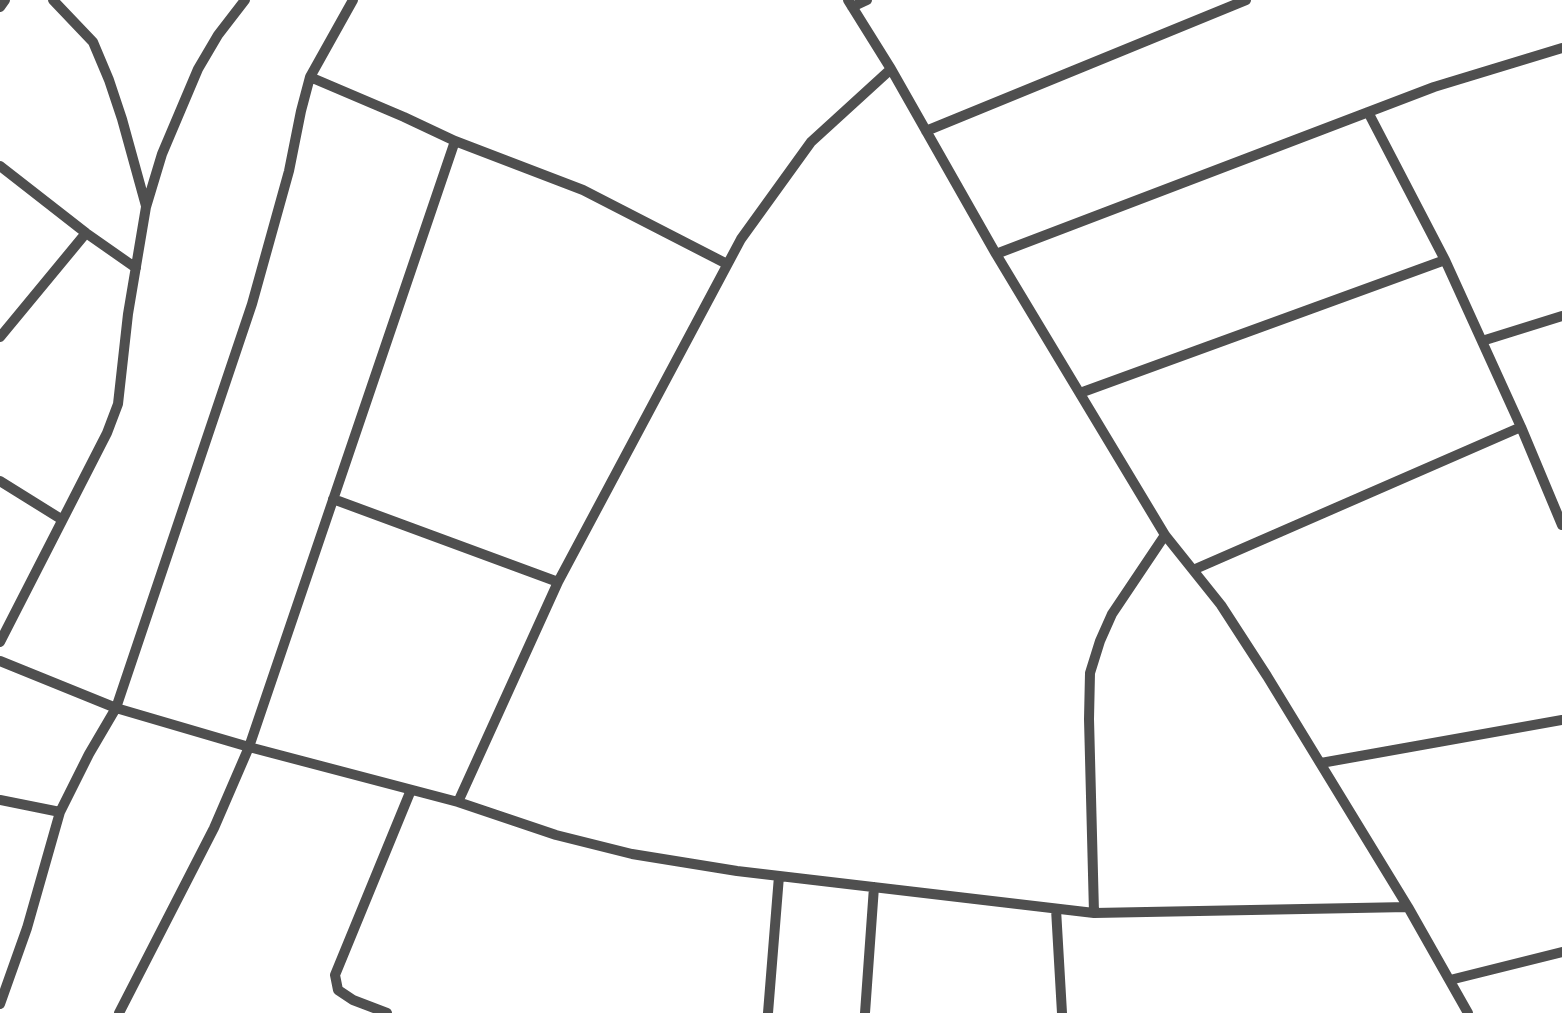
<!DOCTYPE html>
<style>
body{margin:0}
canvas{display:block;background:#fff}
</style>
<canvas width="1562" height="1013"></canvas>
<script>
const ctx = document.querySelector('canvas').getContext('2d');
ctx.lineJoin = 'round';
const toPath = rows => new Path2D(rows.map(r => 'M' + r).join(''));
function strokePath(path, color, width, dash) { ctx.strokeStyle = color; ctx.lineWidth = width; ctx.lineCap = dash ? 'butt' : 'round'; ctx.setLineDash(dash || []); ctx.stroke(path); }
strokePath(toPath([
 [53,0,93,42,109,80,122,119,146,206],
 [848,0,891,69,996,254,1165,535,1221,605,1267,676,1408,907,1468,1013],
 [0,7,5,0],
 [852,7,867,0],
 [310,77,353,0],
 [1368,112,1445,260,1521,427,1562,525],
 [926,131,1246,0],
 [0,166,86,233,136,268],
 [996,254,1434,87,1562,48],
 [0,337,86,233],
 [1482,341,1562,316],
 [1080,393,1445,260],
 [0,481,61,519],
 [333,499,558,582],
 [1193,570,1521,427],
 [0,642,107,433,118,404,128,314,146,207,162,154,198,69,218,35,245,0],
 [0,661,116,708,249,747,458,802,556,835,632,854,737,871,1094,913,1408,907],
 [1321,763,1562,720],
 [0,800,60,812],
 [458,802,558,582,741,239,811,142,891,69],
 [1056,909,1062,1013],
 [1094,913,1089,719,1090,673,1100,641,1112,614,1165,535],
 [1450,980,1562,952],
 [0,1004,27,928,60,812,89,754,116,708,252,304,289,171,301,111,310,77,404,117,455,141,583,190,727,264],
 [119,1013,214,828,249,747,455,141],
 [387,1013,353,1000,338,990,335,975,411,790],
 [768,1013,779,876],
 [865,1013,874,887]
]), '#4f4f4f', 10);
</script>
